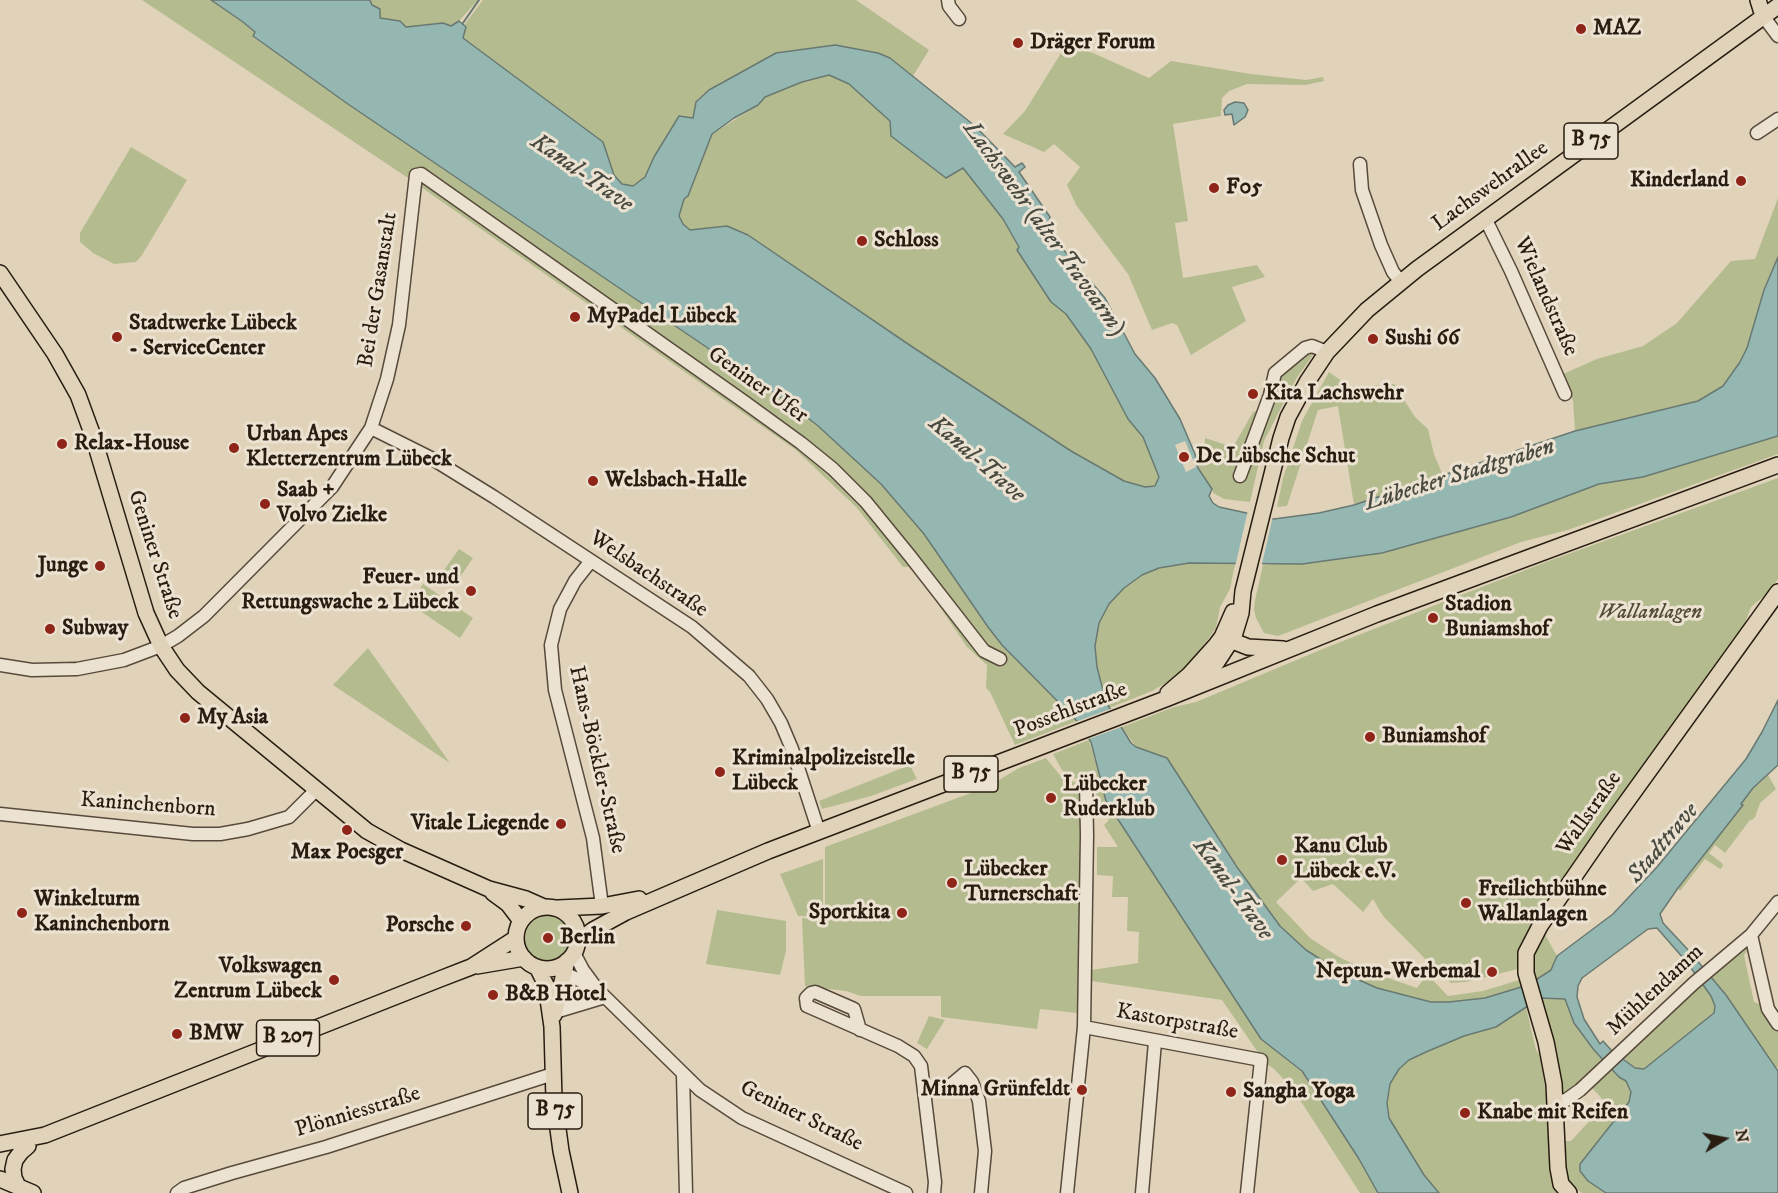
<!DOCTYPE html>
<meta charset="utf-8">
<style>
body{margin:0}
#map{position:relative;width:1778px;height:1193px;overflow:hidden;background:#e1d3ba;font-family:"IM FELL DW Pica",serif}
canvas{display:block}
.north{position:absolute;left:1694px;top:1109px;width:60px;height:60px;-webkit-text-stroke:4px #ece2d2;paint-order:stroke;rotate:80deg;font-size:16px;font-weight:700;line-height:24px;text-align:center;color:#291d11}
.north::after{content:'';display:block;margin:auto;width:21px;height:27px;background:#291d11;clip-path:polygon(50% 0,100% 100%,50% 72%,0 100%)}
</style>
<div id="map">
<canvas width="1778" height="1193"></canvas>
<div class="north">N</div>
</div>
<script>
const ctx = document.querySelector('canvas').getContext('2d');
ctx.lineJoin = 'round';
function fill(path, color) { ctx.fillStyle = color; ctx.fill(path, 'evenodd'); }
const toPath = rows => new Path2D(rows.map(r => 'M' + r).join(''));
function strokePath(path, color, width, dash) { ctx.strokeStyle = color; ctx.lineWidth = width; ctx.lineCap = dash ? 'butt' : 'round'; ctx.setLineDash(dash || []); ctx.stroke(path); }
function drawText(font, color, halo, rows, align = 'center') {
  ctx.font = font + ' "IM FELL DW Pica",serif'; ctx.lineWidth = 6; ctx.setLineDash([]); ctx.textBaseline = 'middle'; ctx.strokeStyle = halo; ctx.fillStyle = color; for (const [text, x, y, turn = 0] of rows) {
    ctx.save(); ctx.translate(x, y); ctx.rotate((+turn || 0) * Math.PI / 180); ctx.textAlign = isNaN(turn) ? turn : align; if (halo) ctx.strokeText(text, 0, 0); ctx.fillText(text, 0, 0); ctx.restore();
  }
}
fill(toPath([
 [142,0,211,0,243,22,255,33,253,37,345,102,780,397,817,425,881,484,924,534,988,628,1002,645,1077,721,1015,745,990,692,986,688,987,665,967,647,913,567,903,567,857,508,796,450,411,180],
 [370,0,478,0,459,21,451,26,443,23,405,27,400,21,379,18],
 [483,0,856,0,929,50,913,76,890,58,878,53,835,45,776,53,709,90,696,102,693,118,678,117,654,157,645,177,633,186,622,184,614,175,603,142,463,38,466,27,464,25],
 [1066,45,1084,49,1149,78,1171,61,1251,74,1306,80,1323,77,1324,81,1305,85,1247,84,1229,91,1222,98,1221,116,1173,124,1188,221,1175,223,1183,278,1257,265,1265,277,1232,287,1246,321,1191,355,1177,325,1172,323,1152,330,1128,274,1076,205,1067,185,1080,167,1054,144,1044,152,1003,134,1025,111],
 [829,75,849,84,890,121,891,136,946,178,963,168,1003,219,1019,248,1017,249,1051,302,1066,314,1091,349,1128,419,1143,437,1159,477,1155,486,1145,488,1124,481,1071,451,911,346,748,235,727,226,690,230,683,224,679,216,684,199,712,134,758,105,764,97,802,82],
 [131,147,187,180,142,255,136,262,114,264,93,253,80,242,80,233],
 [1778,198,1778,257,1764,290,1747,348,1740,362,1723,386,1698,401,1575,431,1573,401,1563,374,1597,359,1643,346,1677,323,1731,261,1755,259],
 [1308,351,1313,355,1296,379,1264,441,1250,502,1224,499,1213,493,1212,489,1198,468,1195,454,1204,450,1205,438,1233,447,1253,412,1269,407,1283,372],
 [1329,372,1350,387,1394,384,1415,417,1428,429,1434,454,1443,476,1354,505,1338,406,1318,410,1287,506,1277,507,1283,478,1302,421],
 [1778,436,1778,454,1568,530,1521,542,1278,636,1264,633,1256,618,1254,610,1255,600,1263,565,1326,561,1511,517,1599,484,1643,477],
 [1778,478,1778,579,1769,592,1751,607,1743,628,1574,861,1527,933,1519,951,1518,969,1466,982,1451,983,1437,971,1383,916,1373,899,1363,912,1333,884,1313,891,1301,878,1276,902,1310,938,1339,957,1368,971,1417,988,1427,974,1448,996,1483,991,1519,980,1522,988,1485,998,1449,1002,1431,1002,1377,988,1341,972,1306,950,1280,926,1259,899,1167,758,1136,747,1122,727,1174,707,1196,702,1325,648,1546,562],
 [459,549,473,558,456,583,442,573],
 [1189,563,1235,564,1230,589,1220,607,1216,628,1194,659,1176,677,1152,691,1109,708,1097,667,1095,646,1099,623,1109,604,1124,588,1142,575,1159,568],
 [423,584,473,618,460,638,410,604],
 [368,648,450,763,333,685],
 [1089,740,1106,801,1261,1039,1301,1071,1359,1159,1378,1193,1360,1193,1293,1089,1273,1068,1266,1064,1222,1000,1091,981,1091,970,1138,963,1139,932,1127,931,1128,897,1112,897,1113,876,1097,875,1097,847,1118,847,1104,825,1109,820,1099,804,1092,781,1079,780,1069,776,1062,770,1053,754],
 [1046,758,1059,774,1068,780,1081,784,1077,1013,1040,1009,1037,1029,941,1017,941,996,861,996,846,991,805,986,802,918,825,919,825,847,987,787,1019,768],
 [910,765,917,779,871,796,822,809,819,801],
 [1768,775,1776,789,1760,803,1755,817,1752,820,1750,820,1725,853,1715,845,1709,853,1723,864,1722,868,1720,869,1705,859,1680,891,1678,888,1692,872,1753,788],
 [823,859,823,917,798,916,780,874],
 [717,910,786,921,786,951,780,975,706,964],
 '524 938a24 24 0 1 1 48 0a24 24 0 1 1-48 0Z',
 [1543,931,1557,956,1551,970,1536,982,1532,955],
 [1746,944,1748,950,1744,955,1754,1002,1760,1004,1763,1011,1778,1030,1778,1067,1776,1068,1710,975],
 [1703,982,1711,996,1715,1006,1714,1013,1644,1069,1635,1068,1623,1058],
 [1540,998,1565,999,1574,1023,1603,1060,1568,1094,1563,1092,1556,1046],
 [1526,1007,1536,1050,1539,1054,1545,1086,1553,1180,1560,1193,1439,1193,1424,1175,1389,1118,1387,1103,1390,1084,1399,1069,1409,1060,1464,1036,1496,1027],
 [929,1016,945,1020,927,1049,917,1043],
 [1611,1068,1626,1081,1631,1092,1629,1102,1580,1164,1600,1190,1606,1193,1582,1193,1568,1182,1565,1141,1571,1141,1606,1103,1591,1087]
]), '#b4bc8f');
const water = toPath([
 [211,0,370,0,372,5,380,9,380,18,400,21,406,27,443,23,451,26,459,21,466,27,463,38,603,142,614,175,622,184,633,186,645,177,654,157,679,116,693,118,696,102,709,90,776,53,835,45,878,53,890,58,975,126,1015,167,1022,163,1025,167,1019,172,1050,217,1048,224,1061,247,1105,298,1135,354,1155,378,1180,419,1195,454,1198,468,1212,489,1209,496,1213,503,1219,507,1274,519,1319,513,1354,505,1575,431,1698,401,1723,386,1740,362,1747,348,1764,290,1778,257,1778,436,1643,477,1599,484,1511,517,1382,553,1302,564,1189,563,1159,568,1142,575,1124,588,1109,604,1099,623,1095,646,1097,667,1106,702,1131,743,1136,747,1167,758,1237,867,1280,926,1306,950,1341,972,1377,988,1431,1002,1449,1002,1485,998,1528,985,1551,970,1557,956,1613,914,1657,867,1746,759,1762,732,1778,700,1778,765,1753,788,1741,804,1743,805,1678,888,1660,914,1663,923,1691,953,1684,959,1657,928,1648,929,1582,978,1578,986,1577,997,1584,1019,1600,1044,1603,1041,1612,1051,1635,1068,1644,1069,1714,1013,1715,1006,1711,996,1688,964,1695,958,1726,995,1778,1071,1778,1193,1606,1193,1588,1181,1580,1171,1580,1164,1629,1102,1631,1092,1626,1081,1619,1077,1594,1050,1574,1023,1565,999,1540,998,1496,1027,1464,1036,1426,1052,1409,1060,1399,1069,1390,1084,1387,1103,1389,1118,1424,1175,1439,1193,1378,1193,1359,1159,1302,1071,1261,1039,1106,801,1091,742,1077,721,1002,645,988,627,924,534,881,484,817,425,780,397,345,102,253,36,255,32,243,22,211,0],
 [829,75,849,84,890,121,891,136,946,178,963,168,1003,219,1019,247,1017,250,1051,302,1066,314,1091,349,1128,419,1143,437,1159,477,1155,486,1145,487,1124,481,1071,451,911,346,748,235,727,226,690,230,683,224,679,216,684,199,688,196,712,134,734,118,758,105,765,97,802,82,829,75],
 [1235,102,1244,103,1248,110,1245,117,1234,125,1232,114,1225,115,1224,110,1228,105,1235,102]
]);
fill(water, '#94b7b2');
strokePath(water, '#697972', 1.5);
fill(toPath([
 [1185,441,1196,467,1186,472,1175,445],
 [1248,510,1273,516,1261,568,1235,567],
 [1113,708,1124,726,1086,740,1075,722]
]), '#e1d3ba');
strokePath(toPath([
 [463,23,479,0]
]), '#697972', 2);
const minor = toPath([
 [948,0,949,6,959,19],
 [1763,16,1778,36],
 [1757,133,1778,119],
 [1360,164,1362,190,1381,245,1393,272,1401,282],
 [1485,218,1511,271,1565,394],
 [371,428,431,458,494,497,692,627,749,676,767,699,781,723,792,749,819,832],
 [1240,476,1270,395,1275,373,1305,348,1312,346,1327,352],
 [590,562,575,581,560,609,551,645,555,690,593,838,602,906],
 [0,665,32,670,77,669,124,660,161,646,178,636,204,616,332,487,371,428,387,379,399,325,416,175,421,174,743,401,801,443,833,469,866,502,910,556,984,651,1000,659],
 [0,814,193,834,220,834,248,829,289,817,316,790],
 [1751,935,1768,1009,1778,1024],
 [574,953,583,970,597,989,700,1090,742,1118,906,1193],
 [555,968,591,986],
 [555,1012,605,997],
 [1084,1027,1261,1060,1247,1193],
 [860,1030,854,1009,815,992,811,993,806,998,807,1006,898,1046,914,1056,921,1066,935,1182,934,1193],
 [683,1075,686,1193],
 [952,1084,965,1073,972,1082,979,1101,985,1151,981,1193],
 [1555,1102,1566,1100,1580,1090,1694,983,1751,935,1778,902],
 [177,1193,184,1188,232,1173,326,1147,553,1074],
 [1067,1193,1084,1027,1087,835,1086,782],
 [1142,1193,1155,1042]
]);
const major = toPath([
 [1758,0,1763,16],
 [0,273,55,354,78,395,93,436,146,613,161,646,177,670,198,692,367,831,401,850,489,889,526,899,544,907],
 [1225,638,1248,647,1283,649],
 [1195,683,1217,662,1234,636,1241,613,1243,591,1281,438,1288,417,1307,382,1327,352,1367,310,1417,269,1778,6],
 [1168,693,1189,675,1216,645,1222,637,1233,612],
 [493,893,508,904,521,921],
 '516 938a31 31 0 1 1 62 0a31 31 0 1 1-62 0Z',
 [558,908,602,906,639,899],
 [578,941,593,930,626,912,768,851,1168,698,1377,614,1778,465],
 [477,966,524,958],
 [537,967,546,985,552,1027,554,1100,561,1151,570,1193],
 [554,1015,567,961],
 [0,1144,45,1135,440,979,471,967,516,938],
 [0,1179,33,1193],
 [18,1186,14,1178,13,1169,15,1160,21,1152,28,1146],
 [1569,1193,1561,1184,1558,1168,1554,1084,1546,1042,1526,973,1526,953,1540,926,1607,829,1778,592]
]);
strokePath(minor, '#574a3b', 15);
strokePath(major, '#291d11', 18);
strokePath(minor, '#ece2d2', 12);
strokePath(major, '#e1d3ba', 15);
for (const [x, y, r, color] of [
 [1581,29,6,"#8f2418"],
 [1018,43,6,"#8f2418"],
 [1741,181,6,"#8f2418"],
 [1214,188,6,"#8f2418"],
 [862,241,6,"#8f2418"],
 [575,317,6,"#8f2418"],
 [117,337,6,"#8f2418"],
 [1373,339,6,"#8f2418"],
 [1253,394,6,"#8f2418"],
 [62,444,6,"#8f2418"],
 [234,448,6,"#8f2418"],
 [1184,457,6,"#8f2418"],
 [593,481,6,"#8f2418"],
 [265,504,6,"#8f2418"],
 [100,566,6,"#8f2418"],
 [471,591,6,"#8f2418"],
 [1433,618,6,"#8f2418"],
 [50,629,6,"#8f2418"],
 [185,718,6,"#8f2418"],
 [1370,737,6,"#8f2418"],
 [720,772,6,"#8f2418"],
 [1051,798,6,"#8f2418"],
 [561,824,6,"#8f2418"],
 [347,830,6,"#8f2418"],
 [1282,860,6,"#8f2418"],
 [952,883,6,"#8f2418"],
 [1466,903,6,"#8f2418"],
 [22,913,6,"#8f2418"],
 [902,913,6,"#8f2418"],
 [466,926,6,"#8f2418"],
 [548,938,6,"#8f2418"],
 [1492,972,6,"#8f2418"],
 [334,980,6,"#8f2418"],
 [493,995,6,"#8f2418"],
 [177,1034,6,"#8f2418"],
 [1082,1090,6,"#8f2418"],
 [1231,1092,6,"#8f2418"],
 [1465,1113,6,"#8f2418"]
]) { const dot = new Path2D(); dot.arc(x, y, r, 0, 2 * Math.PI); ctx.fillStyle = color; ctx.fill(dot); strokePath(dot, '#ece2d2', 2); }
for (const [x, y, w] of [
 [1591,141,54],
 [971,774,54],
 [288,1038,63],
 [555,1111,54]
]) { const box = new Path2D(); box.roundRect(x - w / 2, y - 18, w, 36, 4.5); ctx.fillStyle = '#ece2d2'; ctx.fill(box); strokePath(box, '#291d11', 1.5); }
drawText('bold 21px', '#291d11', null, [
 ["B 75",1591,141],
 ["B 75",971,774],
 ["B 207",288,1038],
 ["B 75",555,1111]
]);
drawText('bold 22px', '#291d11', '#ece2d2', [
 ["MAZ",1593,29],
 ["Dräger Forum",1030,43],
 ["Kinderland",1729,181,"right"],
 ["F05",1226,188],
 ["Schloss",874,241],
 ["MyPadel Lübeck",587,317],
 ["Stadtwerke Lübeck",129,324],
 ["- ServiceCenter",129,349],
 ["Sushi 66",1385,339],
 ["Kita Lachswehr",1265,394],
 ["Urban Apes",246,435],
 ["Kletterzentrum Lübeck",246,460],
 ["Relax-House",74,444],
 ["De Lübsche Schut",1196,457],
 ["Welsbach-Halle",605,481],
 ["Saab +",277,491],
 ["Volvo Zielke",277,516],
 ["Junge",88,566,"right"],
 ["Feuer- und",459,578,"right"],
 ["Rettungswache 2 Lübeck",459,603,"right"],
 ["Stadion",1445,605],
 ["Buniamshof",1445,630],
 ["Subway",62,629],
 ["My Asia",197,718],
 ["Buniamshof",1382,737],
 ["Kriminalpolizeistelle",732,759],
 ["Lübeck",732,784],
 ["Lübecker",1063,785],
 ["Ruderklub",1063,810],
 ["Vitale Liegende",549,824,"right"],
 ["Kanu Club",1294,847],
 ["Lübeck e.V.",1294,872],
 ["Max Poesger",347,853,"center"],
 ["Lübecker",964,870],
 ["Turnerschaft",964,895],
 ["Freilichtbühne",1478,890],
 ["Wallanlagen",1478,915],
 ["Winkelturm",34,900],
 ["Kaninchenborn",34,925],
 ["Sportkita",890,913,"right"],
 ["Porsche",454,926,"right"],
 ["Berlin",560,938],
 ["Volkswagen",322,967,"right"],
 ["Zentrum Lübeck",322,992,"right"],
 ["Neptun-Werbemal",1480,972,"right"],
 ["B&B Hotel",505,995],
 ["BMW",189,1034],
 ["Minna Grünfeldt",1070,1090,"right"],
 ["Sangha Yoga",1243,1092],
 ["Knabe mit Reifen",1477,1113]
], 'left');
drawText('22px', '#291d11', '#ece2d2', [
 ["Lachswehrallee",1491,187,-36],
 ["Bei der Gasanstalt",379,290,-81],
 ["Wielandstraße",1545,297,66],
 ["Geniner Ufer",757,386,35],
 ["Geniner Straße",154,555,72],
 ["Welsbachstraße",648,575,34],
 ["Possehlstraße",1071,711,-21],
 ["Hans-Böckler-Straße",596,760,77],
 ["Kaninchenborn",148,806,4],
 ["Wallstraße",1590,814,-55],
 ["Mühlendamm",1656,991,-43],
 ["Kastorpstraße",1177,1023,10],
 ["Plönniesstraße",358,1113,-17],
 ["Geniner Straße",801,1117,26]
]);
drawText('italic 22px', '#534d37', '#ece2d2', [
 ["Wallanlagen",1650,613]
]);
drawText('italic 24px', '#494b41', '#ece2d2', [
 ["Kanal-Trave",581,174,35],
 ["Lachswehr (alter Travearm)",1043,229,54],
 ["Kanal-Trave",976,460,41],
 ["Lübecker Stadtgraben",1460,476,-17],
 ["Stadttrave",1664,844,-50],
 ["Kanal-Trave",1232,890,54]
]);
</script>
